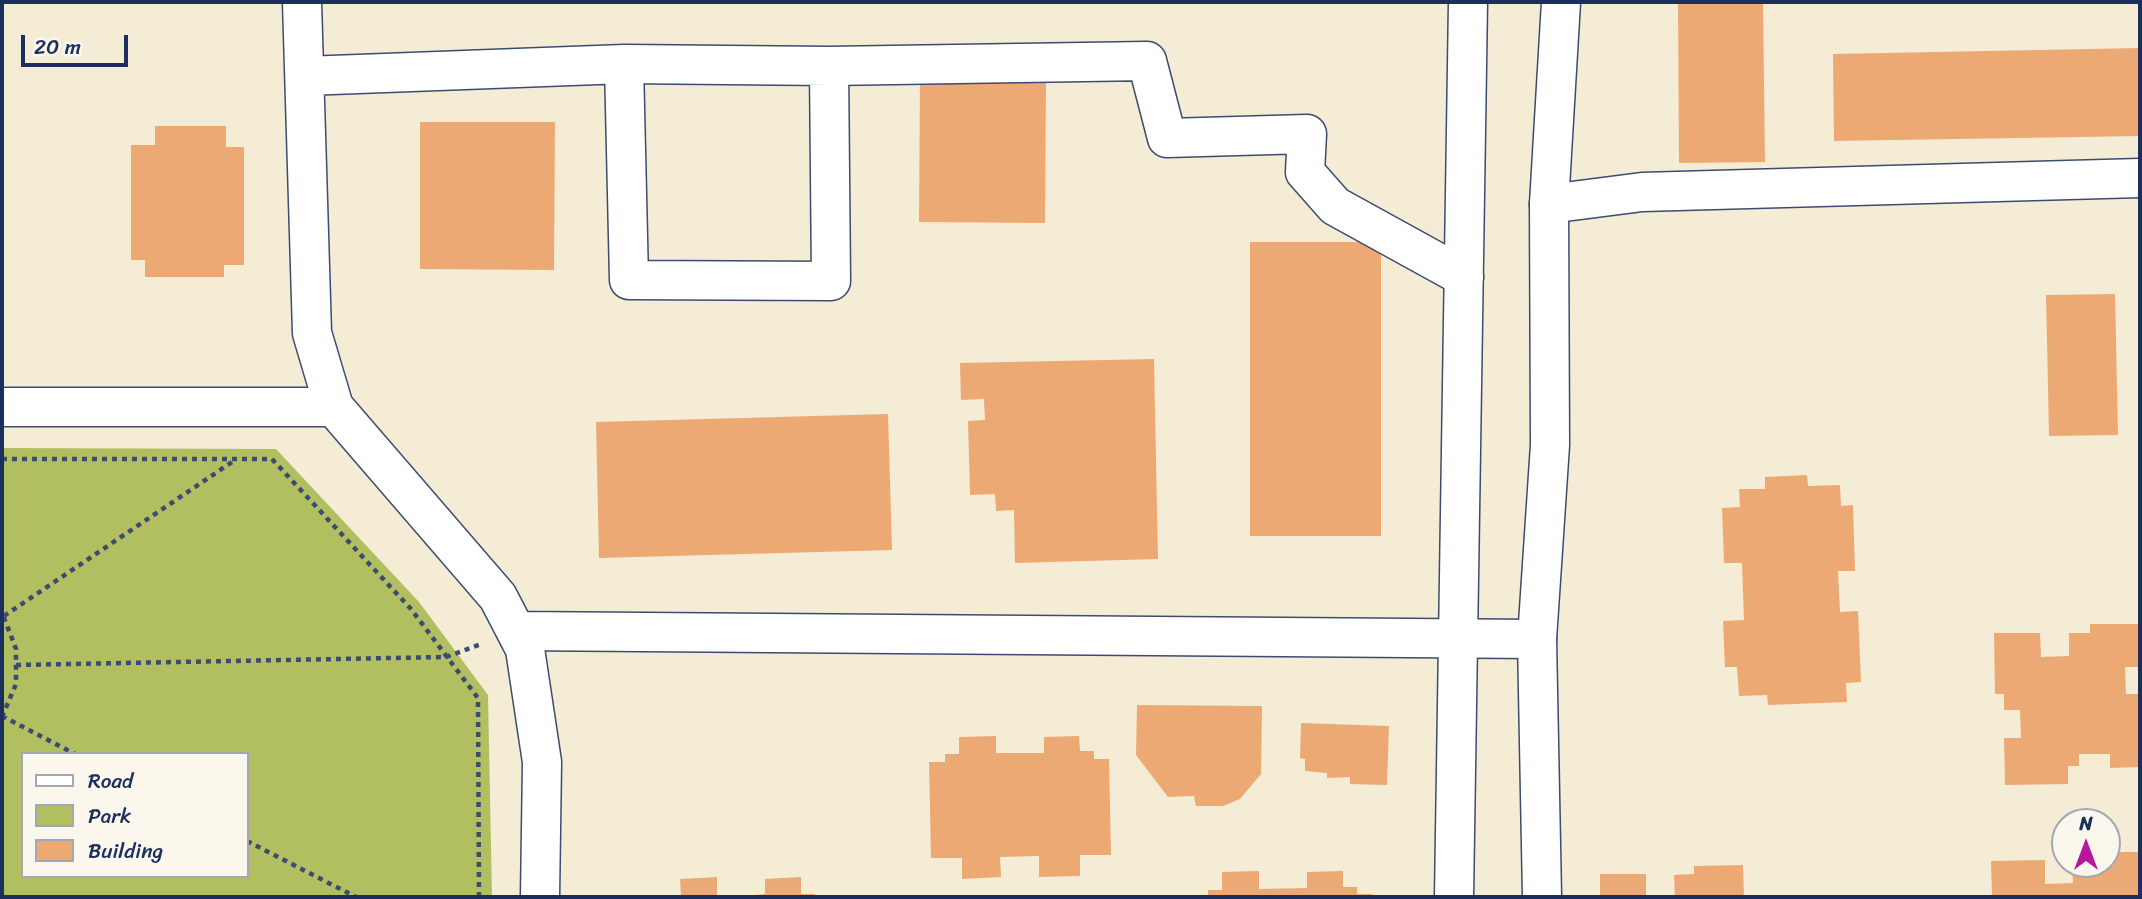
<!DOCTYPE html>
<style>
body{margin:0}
#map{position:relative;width:2142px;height:899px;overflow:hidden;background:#f5ecd6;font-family:Sriracha,sans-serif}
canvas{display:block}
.frame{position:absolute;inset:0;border:4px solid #1b2f5e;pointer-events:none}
.legend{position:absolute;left:21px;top:752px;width:228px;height:126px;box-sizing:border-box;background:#fbf7ec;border:2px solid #a1a7b3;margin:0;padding:9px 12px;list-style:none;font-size:21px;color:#1b2f5e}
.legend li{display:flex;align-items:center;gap:14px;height:35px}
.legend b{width:35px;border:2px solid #a1a7b3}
.north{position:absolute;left:2051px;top:808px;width:70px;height:70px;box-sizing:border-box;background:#fbf7ec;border:2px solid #a1a7b3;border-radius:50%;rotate:0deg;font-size:19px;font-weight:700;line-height:28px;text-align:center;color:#1b2f5e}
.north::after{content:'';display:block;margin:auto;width:24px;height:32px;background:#b5179e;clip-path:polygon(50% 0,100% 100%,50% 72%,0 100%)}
.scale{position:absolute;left:21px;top:35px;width:107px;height:32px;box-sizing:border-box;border:4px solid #1b2f5e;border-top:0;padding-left:9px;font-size:21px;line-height:24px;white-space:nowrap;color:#1b2f5e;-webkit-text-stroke:5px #fbf7ec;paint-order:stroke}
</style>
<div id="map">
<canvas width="2142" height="899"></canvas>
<div class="frame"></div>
<ul class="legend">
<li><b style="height:9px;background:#fff"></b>Road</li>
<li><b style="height:19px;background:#b1bf61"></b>Park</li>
<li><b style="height:19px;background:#eda973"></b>Building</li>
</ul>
<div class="north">N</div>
<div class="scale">20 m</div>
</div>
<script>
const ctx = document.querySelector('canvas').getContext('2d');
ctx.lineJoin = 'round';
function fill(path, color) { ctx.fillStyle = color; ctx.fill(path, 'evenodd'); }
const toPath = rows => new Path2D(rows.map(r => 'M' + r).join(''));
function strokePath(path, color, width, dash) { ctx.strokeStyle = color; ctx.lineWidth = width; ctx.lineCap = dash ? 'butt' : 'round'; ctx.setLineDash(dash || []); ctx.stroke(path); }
fill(toPath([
 [2,448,276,449,419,602,488,695,492,897,2,897],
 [23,754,247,754,247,876,23,876]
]), '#b1bf61');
fill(toPath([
 [1678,2,1763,2,1765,162,1679,163],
 [2140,48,2140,136,1834,141,1833,54],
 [920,76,1046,77,1045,223,919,222],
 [420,122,555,122,554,270,420,269],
 [155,126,226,126,226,147,244,147,244,265,224,265,224,277,145,277,145,260,131,260,131,145,155,145],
 [1250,242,1381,242,1381,536,1250,536],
 [2115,294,2118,435,2049,436,2046,295],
 [1154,359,1158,559,1015,563,1014,510,996,511,995,494,970,495,968,421,985,420,984,399,961,400,960,363],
 [888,414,892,550,599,558,596,422],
 [1807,475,1808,486,1840,485,1841,506,1853,505,1855,571,1838,571,1840,612,1858,611,1861,682,1846,683,1847,702,1768,705,1767,695,1739,696,1737,667,1725,667,1723,621,1744,620,1742,563,1724,563,1722,508,1740,507,1739,489,1765,489,1765,477],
 [2090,624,2138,624,2138,667,2125,667,2126,694,2140,694,2140,767,2110,768,2110,754,2079,754,2079,766,2068,766,2068,784,2005,785,2004,738,2021,738,2020,710,2004,710,2004,694,1995,694,1994,633,2040,633,2041,657,2069,656,2069,633,2090,633],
 [1137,705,1262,706,1261,774,1240,799,1223,806,1196,806,1194,796,1168,797,1136,755],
 [1301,723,1389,726,1387,785,1350,784,1350,777,1327,778,1327,773,1305,771,1305,759,1300,758],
 [996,736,996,753,1044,753,1044,737,1079,736,1080,751,1094,751,1094,759,1109,759,1111,855,1080,855,1080,876,1039,877,1039,856,1000,857,1001,877,962,879,962,858,931,858,929,762,945,762,945,754,959,754,959,737],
 [2107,852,2140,852,2140,895,1992,897,1991,861,2045,860,2045,884,2073,883,2072,864,2107,864],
 [1743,865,1744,897,1675,897,1674,875,1694,874,1694,866],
 [1259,871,1259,889,1307,888,1307,872,1343,871,1343,887,1357,887,1357,894,1372,894,1372,897,1208,897,1208,890,1222,890,1222,872],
 [1600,874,1646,874,1646,897,1600,897],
 [717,877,717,897,681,897,680,879],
 [801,877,801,894,815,894,815,897,732,897,765,894,765,879]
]), '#eda973');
const minor = toPath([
 [302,2,312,333,334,407,498,597,525,649,542,762,540,897],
 [829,66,1147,61,1167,138,1307,134,1305,172,1335,206,1464,277],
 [305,76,624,64,829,66,831,281,629,280,624,64],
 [1549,204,1642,192,2140,178],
 [2,407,334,407],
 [516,631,1537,639]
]);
const tertiary = toPath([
 [1454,897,1468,2],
 [1542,897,1537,639,1550,445,1549,204,1561,2]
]);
strokePath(minor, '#3c4b70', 41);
strokePath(tertiary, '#3c4b70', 41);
strokePath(toPath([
 [2,459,272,459,411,609,478,698,479,897],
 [4,616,235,460],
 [16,665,446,657,481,644],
 [2,716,75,754],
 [2,717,16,684,16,649,3,615],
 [247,841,356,897]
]), '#3c4b70', 4.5, [5, 5]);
strokePath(minor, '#fff', 38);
strokePath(tertiary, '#fff', 38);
</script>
